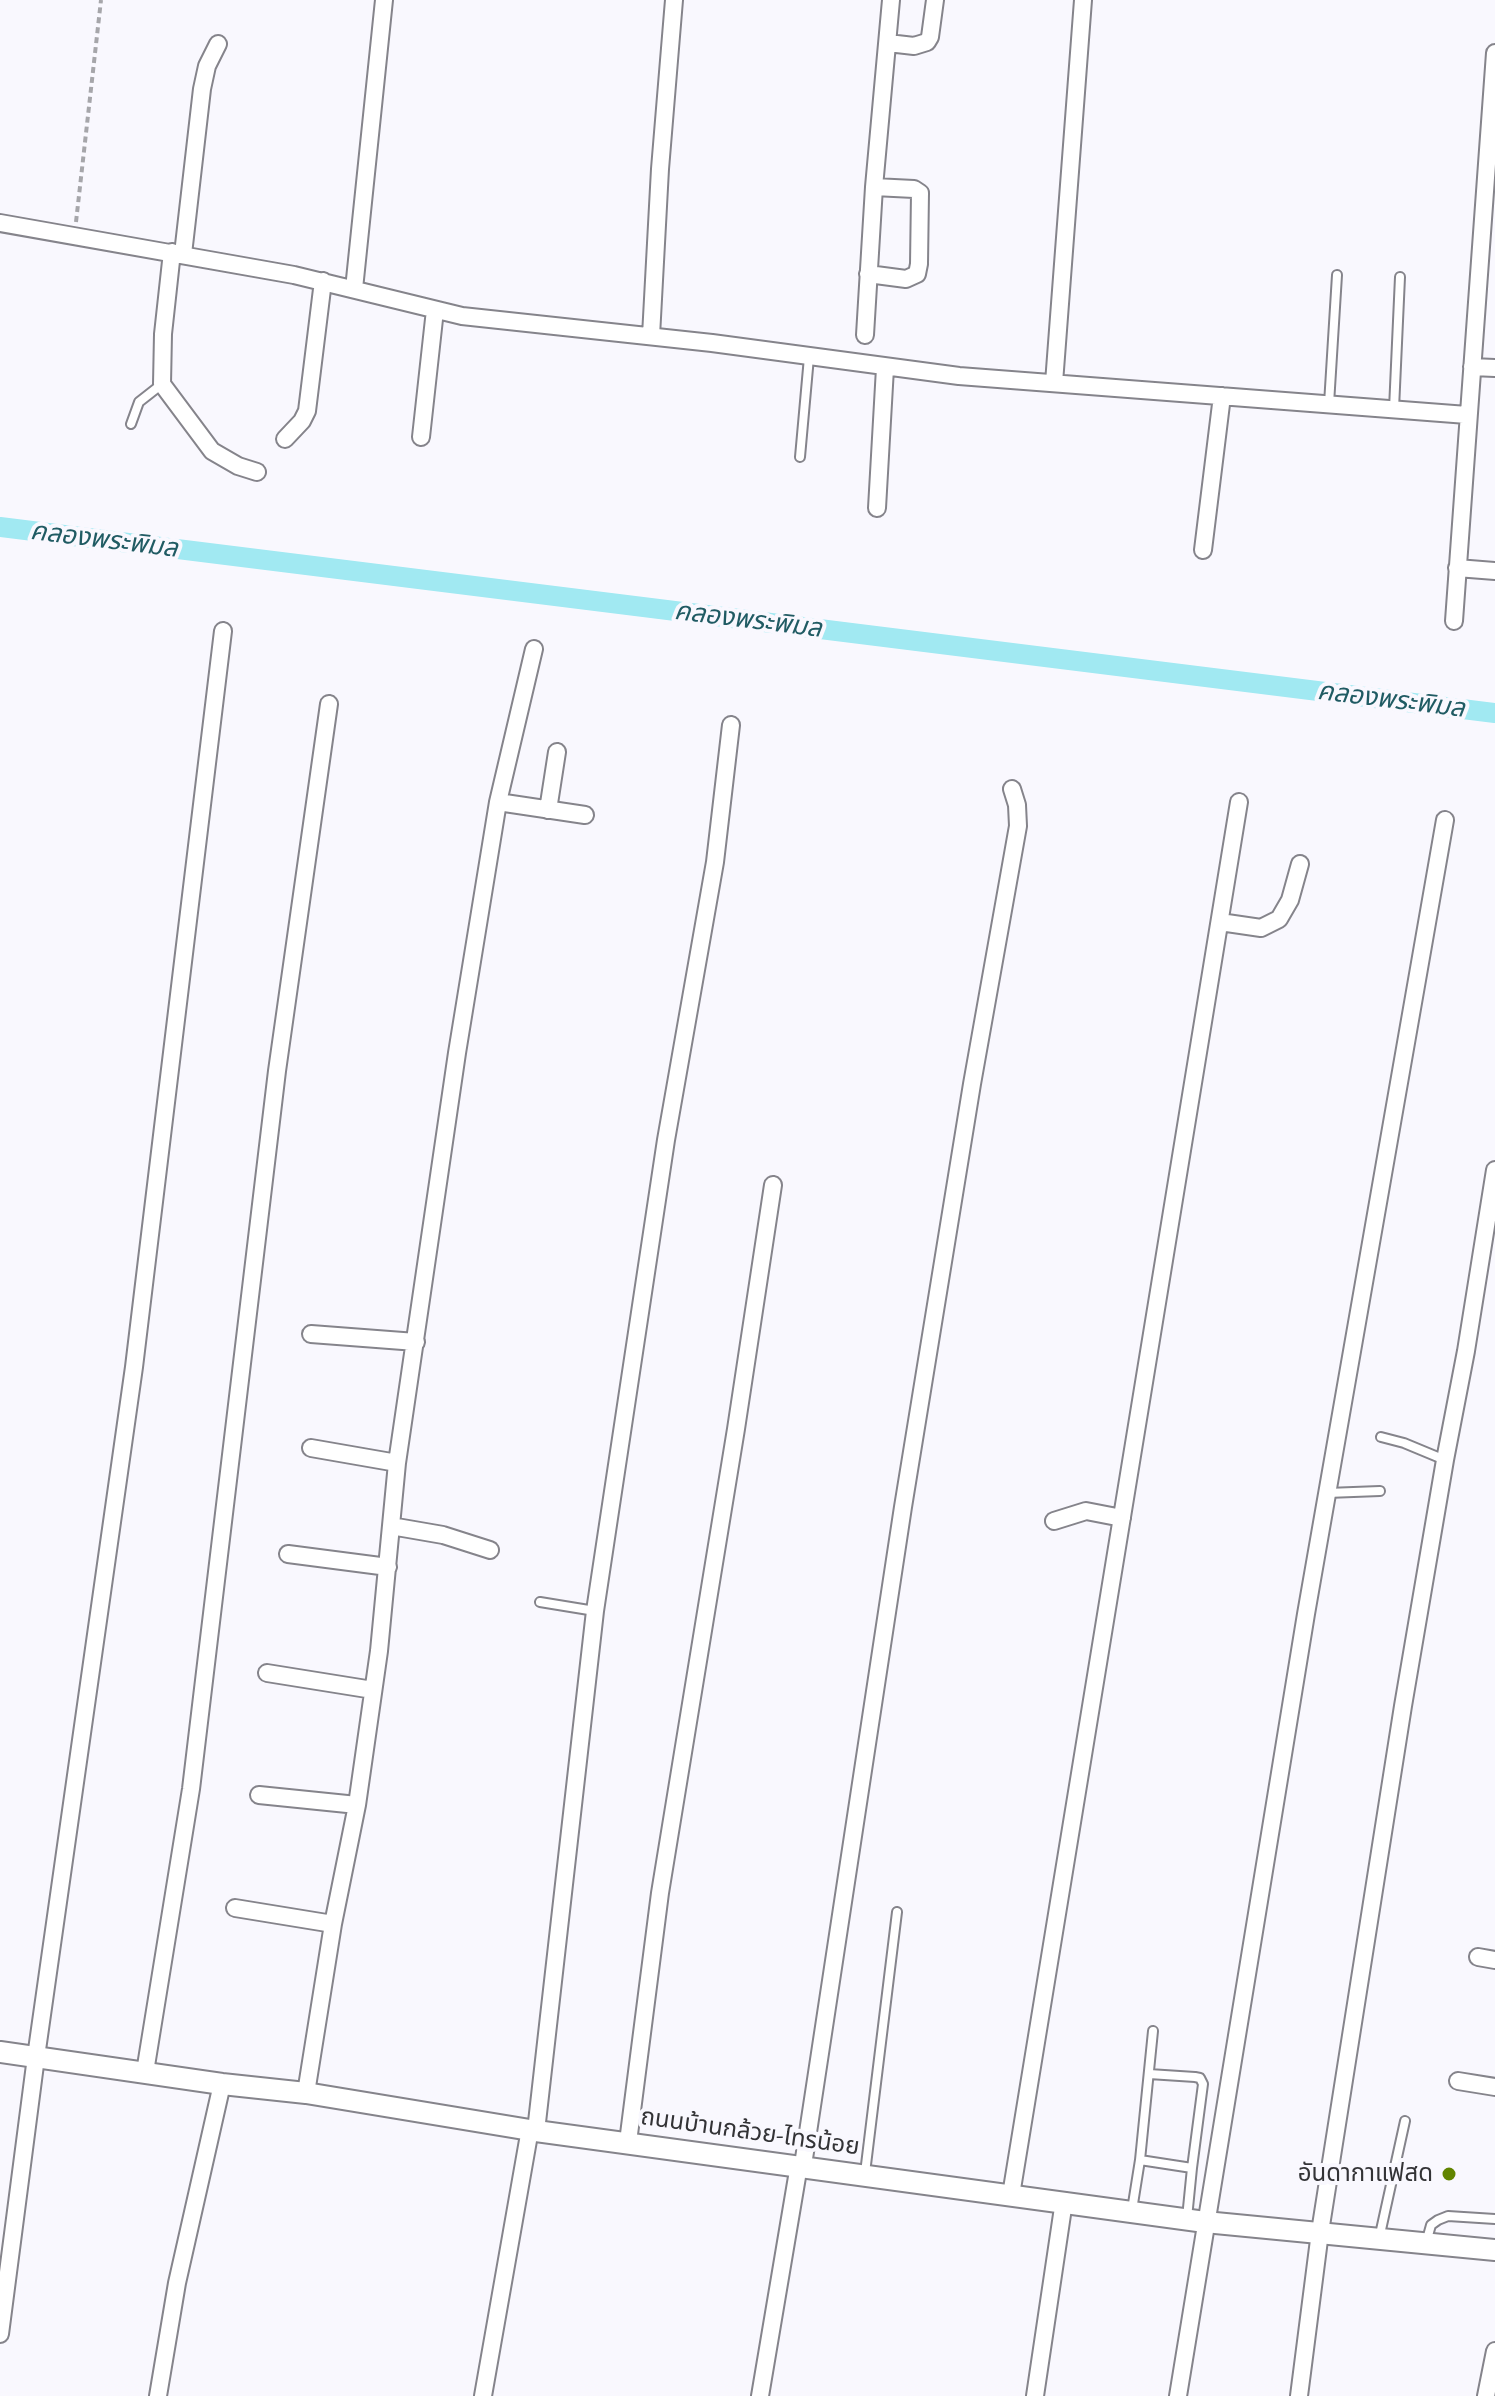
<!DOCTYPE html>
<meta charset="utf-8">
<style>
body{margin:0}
canvas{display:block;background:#f9f8fe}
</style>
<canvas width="1495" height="2396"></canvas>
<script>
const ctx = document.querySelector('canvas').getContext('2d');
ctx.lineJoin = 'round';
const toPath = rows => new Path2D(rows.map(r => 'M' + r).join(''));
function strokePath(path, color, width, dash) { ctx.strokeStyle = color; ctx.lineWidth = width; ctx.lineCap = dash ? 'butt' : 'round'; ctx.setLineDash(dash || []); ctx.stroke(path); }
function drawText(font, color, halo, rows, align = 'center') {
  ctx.font = font + ' "Alegreya Sans","Noto Sans Thai",sans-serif'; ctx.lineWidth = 8; ctx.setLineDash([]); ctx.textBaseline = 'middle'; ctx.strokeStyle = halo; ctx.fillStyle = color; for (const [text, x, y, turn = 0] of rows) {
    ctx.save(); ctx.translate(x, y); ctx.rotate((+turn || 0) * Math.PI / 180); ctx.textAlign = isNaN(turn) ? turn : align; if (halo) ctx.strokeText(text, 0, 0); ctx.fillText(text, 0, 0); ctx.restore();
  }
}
strokePath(toPath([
 [0,527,1495,713]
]), '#a1e9f2', 20);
const service = toPath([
 [1329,404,1337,275],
 [1394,409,1400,277],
 [131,424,139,402,162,384],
 [800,457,809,357],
 [1381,1437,1404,1443,1445,1460],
 [1327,1493,1380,1491],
 [540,1602,595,1611],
 [1149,2074,1195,2077,1200,2078,1203,2084,1192,2168],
 [1140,2160,1192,2168,1187,2218],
 [865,2173,897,1912],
 [1132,2210,1140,2160,1153,2031],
 [1379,2239,1405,2121],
 [1426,2243,1431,2225,1438,2220,1448,2216,1495,2219]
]);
const minor = toPath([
 [888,43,914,46,927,42,930,37,935,0],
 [0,223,294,275,462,316,712,343,959,376,1467,415],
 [172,252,163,334,162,384,212,451,238,466,257,472],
 [183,254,202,89,207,66,218,44],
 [868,274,906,279,917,274,919,264,920,193,914,189,874,187],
 [354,289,384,0],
 [865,335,874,187,891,0],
 [651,336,660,169,674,0],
 [1472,367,1495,368],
 [1054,383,1083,0],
 [421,437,435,310],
 [285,439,302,421,307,411,323,281],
 [877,508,885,368],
 [1203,550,1222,396],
 [1457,568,1495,571],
 [1454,621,1495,53],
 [498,802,585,815],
 [548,810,557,752],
 [1220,922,1261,928,1279,919,1290,900,1300,864],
 [311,1334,416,1342],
 [311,1448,397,1463],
 [1054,1521,1086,1511,1122,1518],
 [391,1526,443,1535,490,1550],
 [288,1554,388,1567],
 [267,1673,373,1690],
 [259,1795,357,1805],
 [235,1908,333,1924],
 [1478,1957,1495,1960],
 [145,2072,191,1789,277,1071,329,704],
 [1458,2081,1495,2087],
 [306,2093,333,1924,357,1805,379,1651,397,1463,457,1053,498,802,534,649],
 [536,2131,595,1611,666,1140,715,862,731,725],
 [628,2142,660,1893,736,1429,773,1185],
 [803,2165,903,1507,972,1084,1018,826,1017,805,1012,789],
 [1011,2195,1239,802],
 [0,2334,36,2057,134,1367,223,631],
 [158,2396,177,2283,222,2084],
 [483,2396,530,2129],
 [760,2396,799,2165],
 [1035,2396,1064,2201],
 [1178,2396,1306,1614,1445,820],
 [1299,2396,1320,2232,1403,1706,1445,1460,1466,1351,1495,1170],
 [1486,2396,1495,2351]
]);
const tertiary = toPath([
 [0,2052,222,2084,306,2093,536,2131,1205,2222,1495,2250]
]);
strokePath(service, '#85848b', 12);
strokePath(minor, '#85848b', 20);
strokePath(tertiary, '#85848b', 24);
strokePath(toPath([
 [76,222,101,0]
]), '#a6a6aa', 4, [6, 4]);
strokePath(service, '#fff', 8);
strokePath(minor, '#fff', 16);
strokePath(tertiary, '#fff', 20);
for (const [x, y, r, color] of [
 [1449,2174,8,"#618400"]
]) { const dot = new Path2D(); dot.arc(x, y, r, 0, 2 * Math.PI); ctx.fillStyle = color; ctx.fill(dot); strokePath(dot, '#f9f8fe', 3); }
drawText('24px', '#333336', '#f9f8fe', [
 ["ถนนบ้านกล้วย-ไทรน้อย",750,2132,8]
]);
drawText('24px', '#333336', '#f9f8fe', [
 ["อันดากาแฟสด",1433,2174]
], 'right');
drawText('italic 26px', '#205b63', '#f9f8fe', [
 ["คลองพระพิมล",104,540,7],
 ["คลองพระพิมล",748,620,7],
 ["คลองพระพิมล",1391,700,7]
]);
</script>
